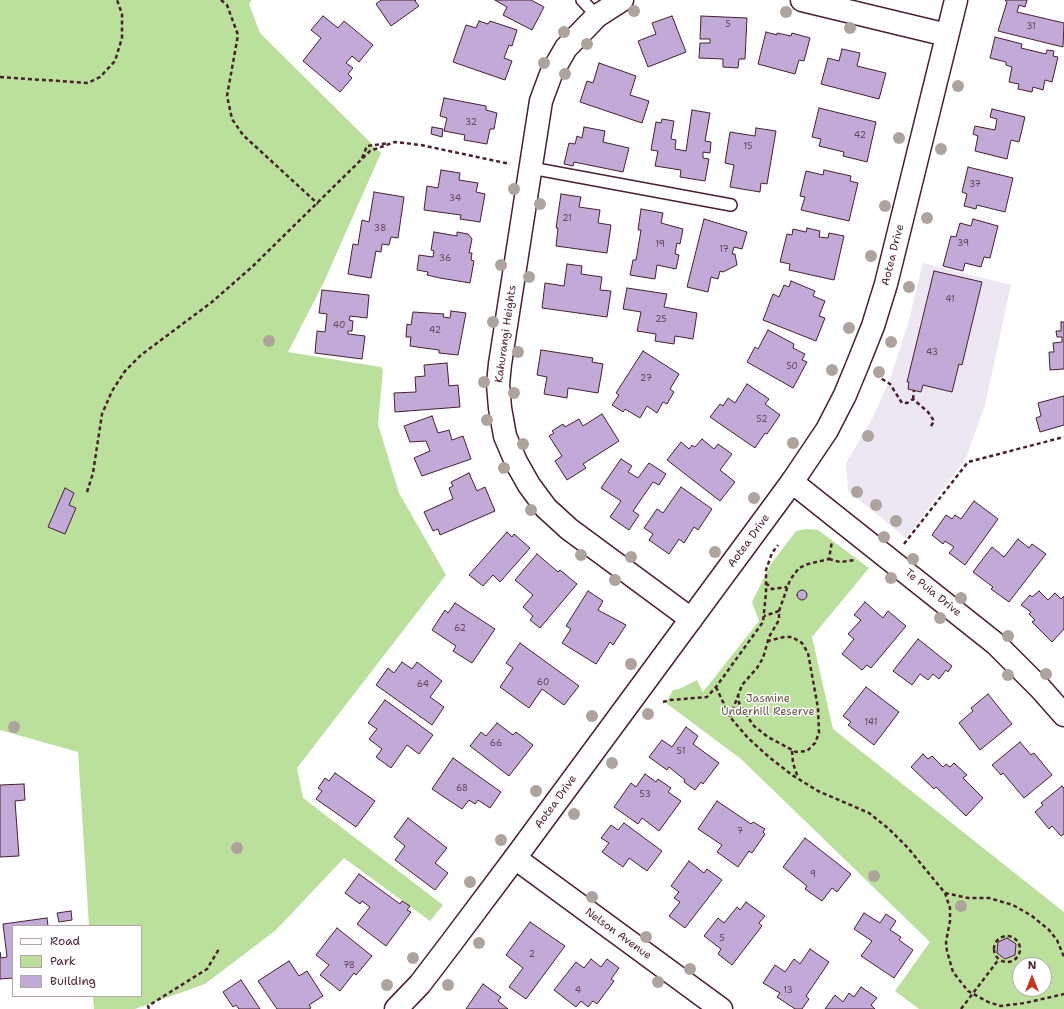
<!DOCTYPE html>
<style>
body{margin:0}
#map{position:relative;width:1064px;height:1009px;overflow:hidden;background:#fff;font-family:"Shantell Sans",sans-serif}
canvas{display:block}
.legend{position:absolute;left:12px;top:925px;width:130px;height:72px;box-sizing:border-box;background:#fff;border:1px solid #b7a5aa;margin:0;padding:5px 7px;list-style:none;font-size:12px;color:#4a1f2b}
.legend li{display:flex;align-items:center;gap:8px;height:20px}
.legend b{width:20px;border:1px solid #b7a5aa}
.north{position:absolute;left:1012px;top:957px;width:40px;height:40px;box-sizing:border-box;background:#fff;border:1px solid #b7a5aa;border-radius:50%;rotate:0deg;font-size:11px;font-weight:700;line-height:16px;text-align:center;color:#4a1f2b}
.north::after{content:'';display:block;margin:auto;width:14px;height:18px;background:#c8321e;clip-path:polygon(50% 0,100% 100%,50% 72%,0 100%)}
</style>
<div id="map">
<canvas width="1064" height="1009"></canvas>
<ul class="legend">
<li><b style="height:5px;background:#fff"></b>Road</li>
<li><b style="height:11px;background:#bae09c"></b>Park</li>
<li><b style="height:11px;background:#c2aad8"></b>Building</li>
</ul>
<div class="north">N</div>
</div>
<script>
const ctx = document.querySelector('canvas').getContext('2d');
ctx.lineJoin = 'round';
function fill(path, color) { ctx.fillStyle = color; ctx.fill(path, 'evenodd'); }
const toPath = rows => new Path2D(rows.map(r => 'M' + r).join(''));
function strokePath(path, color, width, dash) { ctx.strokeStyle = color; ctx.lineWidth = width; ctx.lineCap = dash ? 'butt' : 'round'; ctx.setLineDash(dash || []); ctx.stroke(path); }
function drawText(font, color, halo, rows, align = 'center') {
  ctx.font = font + ' "Shantell Sans",sans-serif'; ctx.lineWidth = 3; ctx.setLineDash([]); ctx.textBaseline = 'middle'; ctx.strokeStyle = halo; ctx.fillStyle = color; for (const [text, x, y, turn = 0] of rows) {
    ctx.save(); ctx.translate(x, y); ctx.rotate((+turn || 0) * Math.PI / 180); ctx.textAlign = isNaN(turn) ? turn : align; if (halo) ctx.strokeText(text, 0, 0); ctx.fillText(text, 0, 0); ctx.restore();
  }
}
fill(toPath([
 [923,263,1011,285,985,405,966,458,906,538,848,491,846,463,872,419,890,379,908,324]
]), '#ede6f3');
fill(toPath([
 [0,0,252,0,249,4,260,33,381,153,323,284,288,352,381,367,383,370,378,424,399,493,446,575,297,768,303,798,443,905,430,921,344,858,276,930,205,984,135,1009,94,1009,93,996,141,996,141,926,89,926,78,752,0,730],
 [807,529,818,530,869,568,812,637,833,729,1064,912,1064,1009,919,1009,895,991,930,942,741,759,666,703,673,690,679,689,697,680,703,692,759,621,752,602,771,564,796,531],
 [1020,965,1044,965,1044,989,1020,989]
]), '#bae09c');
const building = toPath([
 [381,0,416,0,415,1,419,6,391,26,376,4,381,0],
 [495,0,531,0,544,7,532,30,503,15,507,7,495,0],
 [1005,0,1027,0,1025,7,1019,5,1017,12,1064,23,1063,47,998,31,1007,2,1005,0],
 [323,16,338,28,344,21,373,45,359,62,352,56,346,63,353,68,348,74,352,78,340,92,303,61,321,38,311,30,323,16],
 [672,16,686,52,648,67,638,41,656,34,652,23,672,16],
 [701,16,747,18,745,59,739,59,738,68,723,67,723,59,699,58,700,43,710,43,710,39,700,39,701,16],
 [479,21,488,24,490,21,517,30,512,46,509,45,504,58,512,61,505,80,453,62,466,25,476,28,479,21],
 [766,32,777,35,777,33,791,36,792,33,810,38,804,61,799,60,795,74,758,64,766,32],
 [995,37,1022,44,1021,48,1046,54,1047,50,1054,51,1053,56,1058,57,1052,82,1045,80,1043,90,1033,87,1032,92,1018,89,1019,84,1009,82,1012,67,1006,65,1006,62,990,58,995,37],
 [842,49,860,53,857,66,886,73,879,99,821,84,828,58,839,61,842,49],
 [599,63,636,76,630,95,649,101,642,123,580,102,587,81,593,83,599,63],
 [444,98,486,106,486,110,497,113,494,129,490,129,487,144,464,140,465,135,444,131,447,118,440,116,444,98],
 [819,108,876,122,867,162,843,156,844,152,819,146,821,139,812,137,819,108],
 [992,109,1025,117,1019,142,1011,140,1007,159,975,151,978,136,973,134,975,126,995,130,997,119,990,117,992,109],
 [692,110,710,113,705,141,711,142,710,153,703,152,703,158,709,159,705,181,680,177,681,170,655,166,658,151,651,150,656,122,661,123,662,119,674,121,671,139,676,140,675,149,686,151,692,110],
 [432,127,443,129,442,137,431,134,432,127],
 [584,127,605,131,603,142,629,148,623,172,574,162,573,166,564,164,569,143,575,144,577,136,582,138,584,127],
 [756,128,776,131,767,184,761,183,760,192,730,187,734,165,725,163,730,132,755,136,756,128],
 [968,167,1013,178,1005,212,977,205,976,209,964,206,967,194,962,192,968,167],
 [441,170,460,173,459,180,478,183,476,192,485,194,480,222,460,219,461,215,424,210,427,186,438,188,441,170],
 [824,170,851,176,850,181,858,183,849,221,801,210,805,197,800,196,806,171,823,175,824,170],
 [374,192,404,197,398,238,391,237,389,245,382,244,381,252,376,251,371,278,348,274,353,244,358,245,362,220,369,222,374,192],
 [561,194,581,197,579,207,600,210,598,223,611,225,607,253,556,246,558,228,556,228,561,194],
 [641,209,663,213,661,223,683,229,680,244,677,243,675,254,679,255,676,269,657,265,655,279,630,275,633,260,636,260,641,230,638,230,641,209],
 [704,219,747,232,742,249,734,247,732,254,735,254,737,265,723,272,720,271,718,279,711,277,708,292,687,287,704,219],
 [973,219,998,226,990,258,984,257,981,267,965,263,963,271,943,266,951,236,956,237,960,223,971,226,973,219],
 [807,228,820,231,819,237,828,238,829,233,844,236,834,280,789,270,790,264,780,262,787,234,792,235,793,229,806,232,807,228],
 [434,232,457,236,457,232,468,234,472,239,469,253,472,253,471,260,474,261,470,283,440,278,427,275,428,272,417,270,419,255,433,257,434,251,431,250,434,232],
 [567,264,582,266,581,274,602,277,600,290,611,291,607,317,542,308,545,283,564,286,567,264],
 [934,271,982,282,962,365,959,364,952,392,923,385,921,392,908,389,909,382,907,382,934,271],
 [791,281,815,291,813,296,825,301,819,316,825,318,816,341,763,320,773,294,779,297,784,285,789,287,791,281],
 [627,288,667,294,664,307,697,313,693,339,675,336,674,344,655,341,656,334,637,331,641,312,623,309,627,288],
 [322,290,369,295,367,318,350,316,349,320,353,321,352,331,348,331,348,334,365,336,362,359,315,353,317,331,325,332,327,314,319,313,322,290],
 [451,311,466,313,458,355,439,353,439,350,410,346,411,337,406,337,407,324,411,325,413,312,444,314,443,317,450,318,451,311],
 [1061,322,1064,322,1064,369,1050,370,1049,352,1054,352,1053,343,1062,342,1062,337,1057,337,1056,331,1061,331,1061,322],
 [768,330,794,344,793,348,805,354,802,360,807,362,793,388,747,362,755,347,758,349,768,330],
 [541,350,593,358,592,362,603,364,598,393,568,388,567,398,544,394,547,377,537,375,541,350],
 [643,351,679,374,670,389,674,392,667,404,663,402,657,413,647,406,640,418,625,409,623,412,612,405,619,395,616,393,643,351],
 [447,363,449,386,458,385,460,407,395,412,394,393,416,392,415,377,425,376,424,365,447,363],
 [747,384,769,399,765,404,780,415,767,434,765,433,755,448,710,417,720,404,723,406,728,398,735,403,747,384],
 [1064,396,1064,425,1040,432,1036,418,1041,416,1038,403,1064,396],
 [602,414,619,441,583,464,586,468,567,480,555,461,562,456,549,436,554,433,552,431,563,424,565,427,579,419,583,426,602,414],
 [432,416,438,433,449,430,452,440,463,436,471,459,422,476,414,458,430,451,426,441,410,442,404,426,432,416],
 [702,439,714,449,718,444,732,454,720,470,735,482,720,501,667,460,681,442,689,449,692,445,695,447,702,439],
 [621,459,632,466,628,472,638,478,649,463,666,474,659,485,653,482,633,511,639,515,629,530,610,517,621,501,601,488,621,459],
 [469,473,477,491,485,487,495,511,440,535,438,529,433,531,424,512,453,499,449,488,453,486,451,482,469,473],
 [681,487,712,509,698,530,694,527,684,543,679,539,669,554,649,540,653,534,644,528,657,509,663,513,681,487],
 [65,488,74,493,69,505,76,508,65,534,48,527,65,488],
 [974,501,998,519,965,565,949,553,954,547,945,541,943,544,932,535,946,515,952,519,955,515,961,519,974,501],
 [507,532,512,537,514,534,530,548,500,582,493,575,483,586,469,575,507,532],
 [1018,539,1029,548,1032,544,1046,554,1009,602,991,589,993,587,973,572,992,547,1004,557,1018,539],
 [537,554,558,572,560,570,577,584,540,628,530,620,533,616,523,607,533,595,515,580,537,554],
 '797 595a5 5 0 1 1 10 0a5 5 0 1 1-10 0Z',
 [588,591,603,601,598,610,626,625,613,645,610,642,596,664,562,643,571,629,566,626,588,591],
 [1039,591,1048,600,1055,593,1061,599,1064,596,1064,629,1052,642,1032,622,1035,620,1029,614,1031,612,1021,605,1030,595,1032,597,1039,591],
 [865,602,883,618,888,611,906,626,871,668,867,665,862,670,842,654,854,639,848,634,861,620,854,615,865,602],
 [455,603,495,629,472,663,453,651,456,646,432,630,445,610,448,613,455,603],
 [918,639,952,666,948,672,946,670,939,679,933,674,928,680,920,674,912,685,893,671,918,639],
 [520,643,579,686,564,705,542,689,529,708,500,687,513,668,506,663,520,643],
 [402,662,412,669,417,662,442,681,430,697,444,707,432,725,376,685,388,668,394,673,402,662],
 [866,687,899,712,874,745,848,725,851,722,843,716,866,687],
 [988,694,1012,724,980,750,959,723,973,711,971,708,988,694],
 [385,700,433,735,419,754,407,745,391,768,376,757,382,749,369,739,377,729,368,723,385,700],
 [497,723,513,735,516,732,533,745,509,776,470,746,481,732,486,736,497,723],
 [686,727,698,736,693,744,719,763,703,784,701,782,695,790,684,782,685,780,669,767,667,770,649,757,662,740,672,747,686,727],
 [1020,742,1031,755,1034,753,1052,775,1024,798,1003,773,1001,775,992,765,1020,742],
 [923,754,928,759,932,756,943,767,946,764,950,767,954,763,967,775,963,778,983,798,966,816,936,787,934,789,911,767,923,754],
 [453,758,501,792,490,808,478,800,475,804,469,800,462,809,432,789,453,758],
 [335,773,375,801,356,827,316,799,322,791,318,788,325,778,329,781,335,773],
 [645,774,656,782,658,779,671,788,668,792,681,801,659,831,642,818,638,824,614,807,631,783,636,787,645,774],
 [24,784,25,800,15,801,19,856,0,857,0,785,24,784],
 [1062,786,1064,788,1064,834,1061,836,1052,826,1049,829,1035,812,1043,805,1041,803,1062,786],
 [717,801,751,824,753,822,765,829,763,832,765,834,752,853,749,851,738,867,717,852,722,845,698,829,717,801],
 [408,818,447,848,435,863,448,873,435,890,395,860,405,846,394,837,408,818],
 [624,823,662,851,647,871,629,858,623,867,602,852,609,843,601,838,611,825,618,830,624,823],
 [805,838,851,874,837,892,832,888,822,901,805,889,807,886,783,867,805,838],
 [689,861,704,873,707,869,722,880,685,928,669,916,680,902,674,898,679,892,671,886,689,861],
 [359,874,400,904,402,901,410,906,407,910,411,912,386,946,357,924,370,907,362,901,360,904,345,893,359,874],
 [746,902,765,916,759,923,762,926,732,965,718,954,721,949,704,936,718,918,724,923,737,907,740,910,746,902],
 [71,911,72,920,59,922,57,913,71,911],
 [864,913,880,923,886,914,896,921,890,930,901,937,899,940,913,950,894,978,861,956,872,941,854,929,864,913],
 [47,918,48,926,13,926,13,978,0,979,0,952,1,958,7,957,3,924,47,918],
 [530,922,565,946,526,999,509,987,523,968,506,955,530,922],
 [337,928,372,956,356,975,354,973,340,991,320,975,329,965,316,955,337,928],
 [1007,938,1016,944,1015,955,1005,959,997,953,998,942,1007,938],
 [810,949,829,962,806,996,809,999,802,1009,795,1009,777,997,780,993,763,983,775,965,785,972,794,959,800,964,810,949],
 [591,959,601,967,607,959,619,968,611,979,614,981,597,1004,593,1001,588,1007,581,1001,576,1007,554,990,576,962,584,968,591,959],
 [289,961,299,976,307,971,323,996,309,1005,311,1008,309,1009,277,1009,258,981,289,961],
 [241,980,260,1009,239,1009,236,1005,233,1007,223,992,241,980],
 [483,984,501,997,498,1001,508,1009,466,1009,483,984],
 [861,987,877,998,871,1005,875,1009,825,1009,835,995,843,1002,849,993,854,997,861,987]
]);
fill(building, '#c2aad8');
strokePath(building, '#4a1f2b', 1);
const lane = toPath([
 [582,0,597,16],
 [531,168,731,205]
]);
const street = toPath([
 [622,0,597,16,566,48,551,74,541,101,500,364,498,384,500,408,505,436,516,462,529,485,546,508,569,529,691,619],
 [802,0,947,35],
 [792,482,996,644,1041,689,1064,715],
 [515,858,721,1009]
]);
const secondary = toPath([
 [396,1009,420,984,452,942,515,858,792,482,827,430,845,395,857,366,873,326,886,284,956,0]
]);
strokePath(lane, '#4a1f2b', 14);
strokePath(street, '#4a1f2b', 25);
strokePath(secondary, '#4a1f2b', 25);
strokePath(toPath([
 [221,0,227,5,238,35,227,96,232,119,243,135,318,204],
 [0,77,88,83,100,77,115,61,122,38,122,14,117,0],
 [362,158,367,146,389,143],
 [876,375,890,384,902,403,907,403,913,399,928,412,934,421,930,428],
 [913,399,914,390],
 [87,492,93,473,102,414,112,391,125,371,141,355,212,302,253,266,370,151,395,142,421,145,510,164],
 [904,544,968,462,1064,437],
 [829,559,840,562,855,560],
 [766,583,772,589,787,587],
 [779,611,790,580,799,568,808,564,829,559,832,541],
 [716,687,730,717,748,738,769,757,792,775,818,791,869,813,889,829,908,848,945,893,950,908,950,921,946,942,947,951,953,972,968,991,988,1002,1001,1006,1025,1003,1064,994],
 [738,694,739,703,747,716,754,726,768,737,796,752,807,751,815,743,819,733,818,708,808,653,802,643,792,637,784,637,768,641],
 [663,702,670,700,707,697,716,687,763,622,766,593,766,570,772,553,778,545],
 [730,717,742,685,757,668,763,658,769,637,779,620,779,611,764,616],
 [792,751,793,763,798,778],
 [945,893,968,898,989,898,1013,905,1032,916,1049,930,1057,940,1064,957],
 '994 949a13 13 0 1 1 26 0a13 13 0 1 1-26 0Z',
 [149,1009,148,1006,207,969,219,949],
 [961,1009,999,959]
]), '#4a1f2b', 2.5, [4, 3]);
strokePath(lane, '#fff', 11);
strokePath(street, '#fff', 22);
strokePath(secondary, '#fff', 22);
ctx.fillStyle = '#aea49d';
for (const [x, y] of [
 [634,11],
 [786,12],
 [850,28],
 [564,32],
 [587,44],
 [544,63],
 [565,74],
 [958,86],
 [899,138],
 [941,149],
 [514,189],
 [540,204],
 [885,206],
 [927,218],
 [871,256],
 [501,265],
 [529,277],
 [909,287],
 [493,322],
 [849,328],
 [269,341],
 [891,342],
 [518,352],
 [832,370],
 [879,372],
 [484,382],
 [514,393],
 [487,420],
 [868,436],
 [793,443],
 [523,444],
 [504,468],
 [857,492],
 [754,498],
 [876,505],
 [531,510],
 [896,521],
 [884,537],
 [715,552],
 [581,555],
 [631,557],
 [913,559],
 [891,578],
 [615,580],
 [961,598],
 [940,618],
 [1008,636],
 [631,664],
 [1046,674],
 [1008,675],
 [648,714],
 [592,716],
 [14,727],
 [612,763],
 [536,791],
 [574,814],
 [501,840],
 [237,848],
 [874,876],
 [470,882],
 [592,897],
 [961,906],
 [646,937],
 [479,943],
 [413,958],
 [690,969],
 [658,982],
 [387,985],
 [448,985]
]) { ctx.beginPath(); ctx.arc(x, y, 6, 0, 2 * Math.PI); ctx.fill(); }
drawText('9px', '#684256', null, [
 ["5",728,25],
 ["31",1031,27],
 ["32",471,123],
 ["42",860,136],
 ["15",748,147],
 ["37",975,185],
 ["34",455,199],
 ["21",567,219],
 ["38",380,229],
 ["39",963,244],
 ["19",660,245],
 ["17",724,250],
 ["36",445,259],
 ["41",950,300],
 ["25",661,320],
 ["40",339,326],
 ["42",435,331],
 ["43",932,353],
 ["50",792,367],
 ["27",646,379],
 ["52",762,420],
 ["62",460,629],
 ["60",543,683],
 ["64",423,685],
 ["141",871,723],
 ["66",496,744],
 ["51",681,752],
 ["68",462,789],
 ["53",645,795],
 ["7",740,832],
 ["9",813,875],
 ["5",722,939],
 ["2",532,955],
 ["78",349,966],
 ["4",578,991],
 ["13",788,991]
]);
drawText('11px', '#4a1f2b', '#fff', [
 ["Aotea Drive",893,255,-76],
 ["Kahurangi Heights",506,334,-82],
 ["Aotea Drive",749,541,-54],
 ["Te Puia Drive",933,593,39],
 ["Aotea Drive",556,802,-54],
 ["Nelson Avenue",618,934,36]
]);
drawText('11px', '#6c594d', '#fff', [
 ["Jasmine",768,699],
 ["Underhill Reserve",768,712]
]);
</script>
